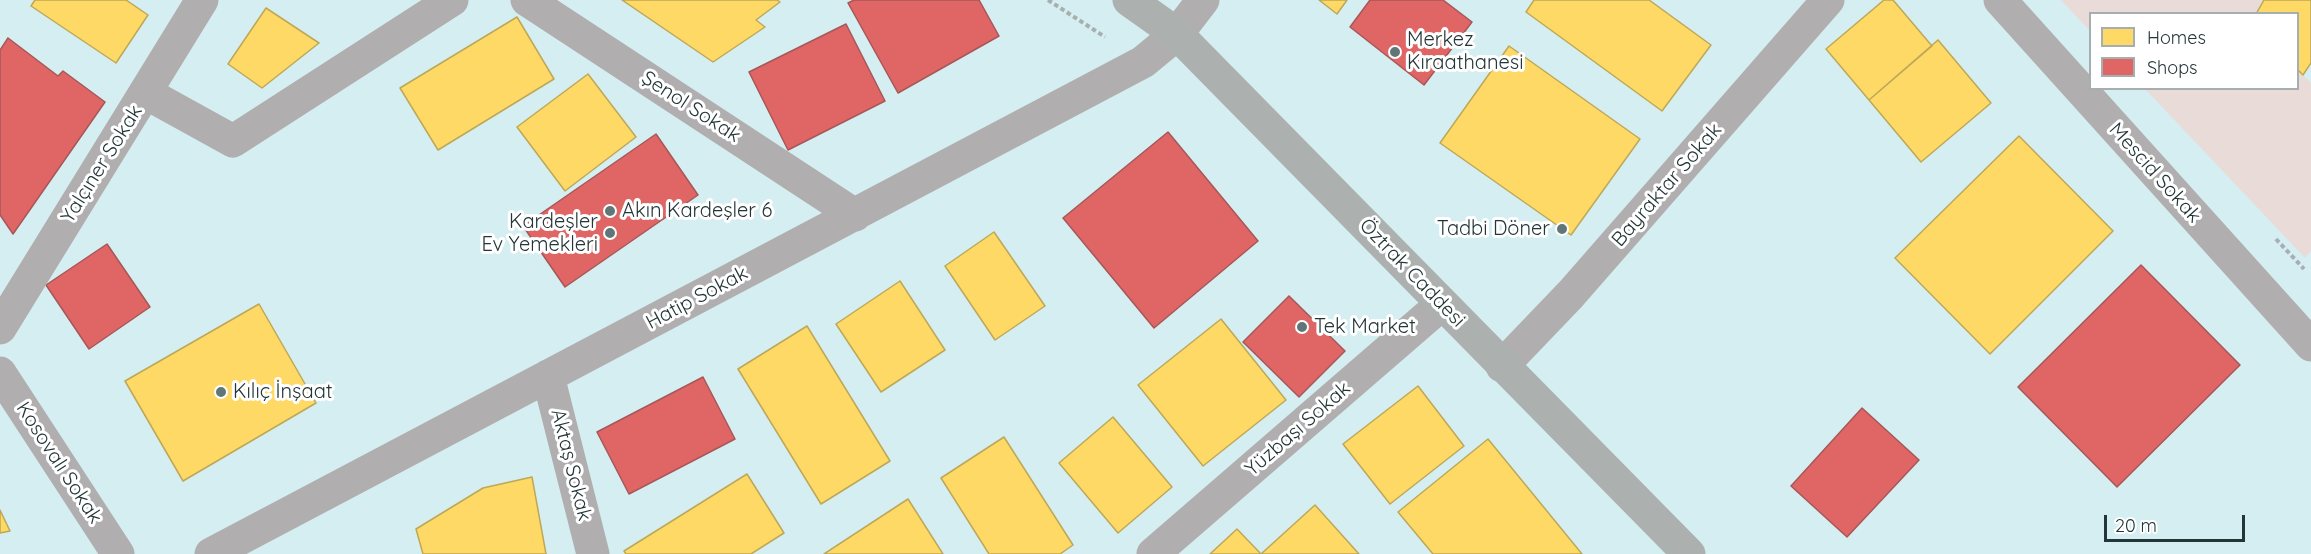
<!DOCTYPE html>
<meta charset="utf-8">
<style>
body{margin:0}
#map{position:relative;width:2311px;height:554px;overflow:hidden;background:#d5eef1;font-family:Quicksand,sans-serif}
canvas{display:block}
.legend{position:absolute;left:2089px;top:12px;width:210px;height:78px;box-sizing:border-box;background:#fff;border:2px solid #a7aeaf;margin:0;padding:8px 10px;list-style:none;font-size:18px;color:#233536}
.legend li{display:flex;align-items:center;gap:12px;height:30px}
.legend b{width:30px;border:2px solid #a7aeaf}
.scale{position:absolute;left:2104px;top:515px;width:141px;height:27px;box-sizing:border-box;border:3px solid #233536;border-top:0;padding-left:8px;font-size:18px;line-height:21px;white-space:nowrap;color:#233536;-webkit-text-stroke:4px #fff;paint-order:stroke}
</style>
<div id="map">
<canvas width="2311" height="554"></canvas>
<ul class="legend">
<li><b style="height:16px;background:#ffd966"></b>Homes</li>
<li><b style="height:16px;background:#e06666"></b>Shops</li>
</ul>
<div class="scale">20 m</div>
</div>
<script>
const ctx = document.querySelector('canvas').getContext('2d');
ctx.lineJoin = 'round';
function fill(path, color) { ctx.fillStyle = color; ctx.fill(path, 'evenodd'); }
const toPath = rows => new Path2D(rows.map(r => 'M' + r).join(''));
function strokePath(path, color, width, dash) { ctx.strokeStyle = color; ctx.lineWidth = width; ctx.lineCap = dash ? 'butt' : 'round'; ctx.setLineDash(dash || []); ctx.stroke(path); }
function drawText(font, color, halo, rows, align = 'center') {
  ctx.font = font + ' Quicksand,sans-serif'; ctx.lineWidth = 6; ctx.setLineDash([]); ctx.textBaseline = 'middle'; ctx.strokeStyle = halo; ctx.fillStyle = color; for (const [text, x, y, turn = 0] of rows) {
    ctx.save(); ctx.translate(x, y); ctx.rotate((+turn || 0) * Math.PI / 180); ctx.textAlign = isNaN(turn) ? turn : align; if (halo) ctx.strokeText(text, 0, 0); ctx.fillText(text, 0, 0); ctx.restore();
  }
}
fill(toPath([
 [2061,0,2264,0,2256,13,2090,14,2090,31],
 [2298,70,2311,83,2311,251,2305,258,2145,89,2298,88]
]), '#e9dcd8');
const homes = toPath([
 [35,0,126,0,148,15,116,63,31,6,35,0],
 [622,0,777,0,780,2,756,20,765,27,713,62,622,0],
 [1319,0,1347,0,1337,14,1319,0],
 [1534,0,1649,0,1711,45,1662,111,1526,12,1534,0],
 [1884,0,1893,0,1932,46,1869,100,1826,49,1884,0],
 [2264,0,2311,0,2311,63,2303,75,2298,70,2298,14,2256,14,2264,0],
 [266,8,319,43,262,88,228,64,266,8],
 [517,17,554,79,438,150,400,88,517,17],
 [1938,40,1991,103,1921,162,1869,100,1938,40],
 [1509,46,1640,139,1571,235,1440,143,1509,46],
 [588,74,636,137,565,191,517,127,588,74],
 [2019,136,2113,231,1990,354,1895,258,2019,136],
 [994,232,1045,306,995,340,945,266,994,232],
 [900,281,945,350,881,392,836,324,900,281],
 [259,304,316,403,183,481,125,381,259,304],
 [1221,319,1286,400,1203,466,1138,385,1221,319],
 [807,326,890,461,821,504,738,369,807,326],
 [1418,386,1464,446,1390,504,1343,444,1418,386],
 [1113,417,1172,487,1118,533,1059,463,1113,417],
 [1004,437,1073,545,1060,554,989,554,941,478,1004,437],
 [1488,439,1582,554,1433,554,1398,512,1488,439],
 [747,474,784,533,751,554,626,554,624,551,747,474],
 [532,477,546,554,423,554,416,529,483,488,532,477],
 [908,499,943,554,824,554,908,499],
 [1315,505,1359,554,1210,554,1237,529,1261,554,1315,505],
 [0,510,10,531,0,533,0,510]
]);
fill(homes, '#ffd966');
strokePath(homes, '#bda858', 1.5);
const shops = toPath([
 [854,0,979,0,999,36,898,93,848,3,854,0],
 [1370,0,1443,0,1472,22,1424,85,1350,27,1370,0],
 [846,24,885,101,788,150,749,72,846,24],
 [8,38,58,76,63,71,105,102,13,234,0,215,0,50,8,38],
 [1168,132,1258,241,1154,328,1063,218,1168,132],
 [656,134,698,195,565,287,523,226,656,134],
 [107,244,150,307,89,349,46,285,107,244],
 [2141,265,2240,365,2117,487,2018,387,2141,265],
 [1289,296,1345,351,1299,397,1243,342,1289,296],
 [703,377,735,439,629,494,597,432,703,377],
 [1862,408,1919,460,1847,537,1791,486,1862,408]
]);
fill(shops, '#e06666');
strokePath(shops, '#a75758', 1.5);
strokePath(toPath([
 [1048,0,1105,37],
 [2276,239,2304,269]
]), '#a8afb0', 4, [4.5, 3]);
strokePath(toPath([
 [527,0,855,215],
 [2000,0,2311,345],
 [146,93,233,141,452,0],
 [0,328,202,0],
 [1502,366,1571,294,1828,0],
 [0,373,118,554],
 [548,376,593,554],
 [211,554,1143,62,1177,34,1203,0],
 [1153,554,1442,304]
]), '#b0aeae', 33);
strokePath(toPath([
 [1129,0,1177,34,1689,554]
]), '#acb1b0', 33);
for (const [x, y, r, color] of [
 [1395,52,6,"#617677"],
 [610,211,6,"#617677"],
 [1562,229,6,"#617677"],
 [610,233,6,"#617677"],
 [1302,327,6,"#617677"],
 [221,392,6,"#617677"]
]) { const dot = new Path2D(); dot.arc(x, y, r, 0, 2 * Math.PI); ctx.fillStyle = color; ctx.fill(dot); strokePath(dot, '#fff', 2); }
drawText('20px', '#233536', '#fff', [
 ["Merkez",1407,40],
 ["Kıraathanesi",1407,63],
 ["Akın Kardeşler 6",622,211],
 ["Kardeşler",598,222,"right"],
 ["Ev Yemekleri",598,245,"right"],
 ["Tadbi Döner",1550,229,"right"],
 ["Tek Market",1314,327],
 ["Kılıç İnşaat",233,392]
], 'left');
drawText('20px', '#233536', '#fff', [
 ["Şenol Sokak",691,107,33],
 ["Yalçıner Sokak",102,164,-58],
 ["Mescid Sokak",2155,173,48],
 ["Bayraktar Sokak",1667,185,-49],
 ["Öztrak Caddesi",1412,273,46],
 ["Hatip Sokak",697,298,-28],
 ["Yüzbaşı Sokak",1298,429,-41],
 ["Kosovalı Sokak",59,463,57],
 ["Aktaş Sokak",571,465,76]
]);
</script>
